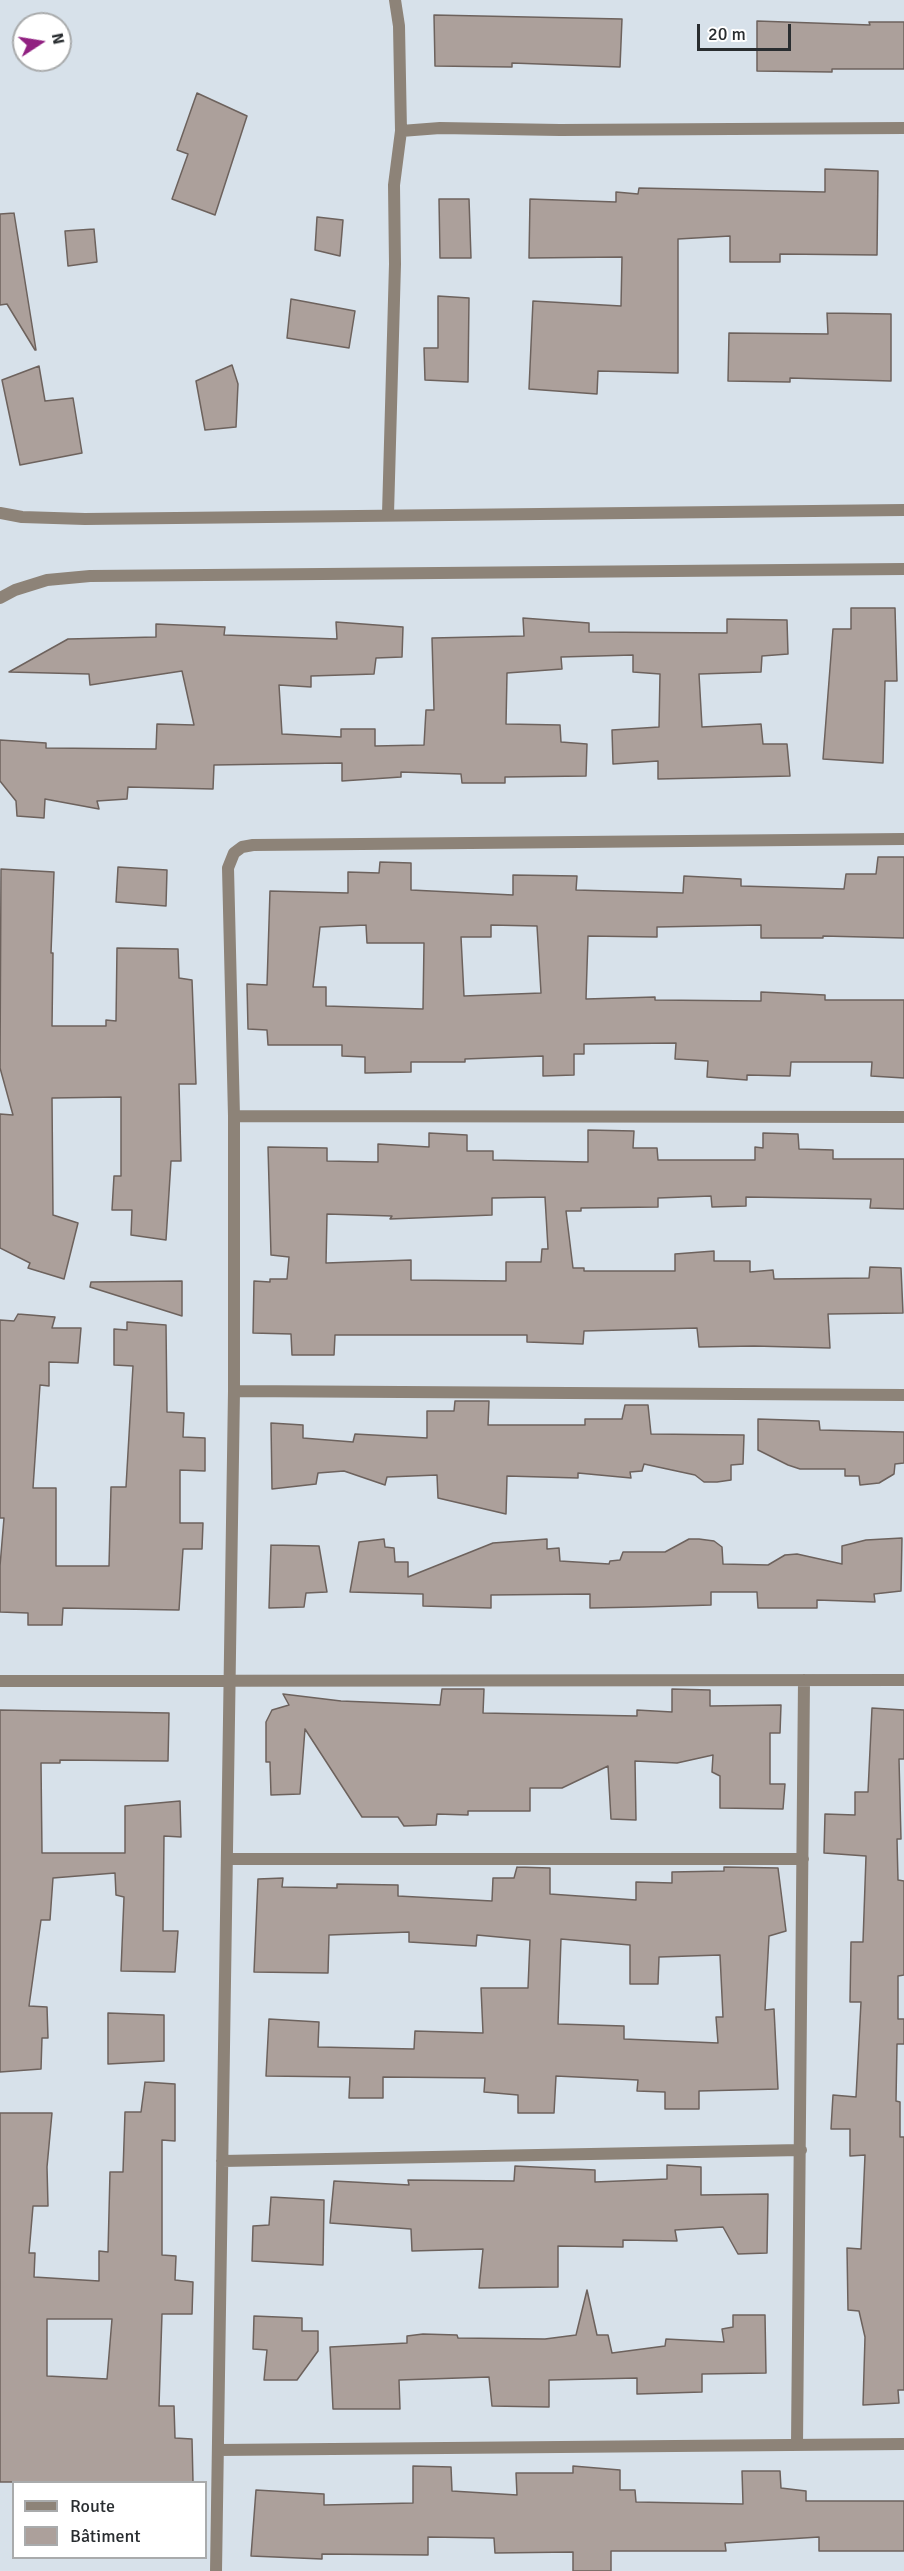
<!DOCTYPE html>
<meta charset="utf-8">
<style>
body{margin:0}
#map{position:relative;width:904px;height:2571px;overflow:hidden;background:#d7e1ea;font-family:Signika,sans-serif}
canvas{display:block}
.legend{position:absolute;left:12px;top:2481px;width:195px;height:78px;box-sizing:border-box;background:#fff;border:2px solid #a9abac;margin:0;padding:8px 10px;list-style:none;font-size:18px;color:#292d30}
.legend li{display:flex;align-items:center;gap:12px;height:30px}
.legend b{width:30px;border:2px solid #a9abac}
.north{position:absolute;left:12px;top:12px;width:60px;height:60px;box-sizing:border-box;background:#fff;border:2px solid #a9abac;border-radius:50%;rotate:78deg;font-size:16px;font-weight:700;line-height:24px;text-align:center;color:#292d30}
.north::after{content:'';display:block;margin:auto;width:21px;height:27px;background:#912181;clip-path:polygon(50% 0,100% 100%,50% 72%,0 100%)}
.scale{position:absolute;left:697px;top:24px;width:94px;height:27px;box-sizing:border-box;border:3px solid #292d30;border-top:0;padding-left:8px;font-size:18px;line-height:21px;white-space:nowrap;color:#292d30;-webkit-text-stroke:4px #fff;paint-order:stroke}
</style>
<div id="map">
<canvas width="904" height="2571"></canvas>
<ul class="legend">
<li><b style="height:8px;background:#8d8378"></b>Route</li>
<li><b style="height:16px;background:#aca09b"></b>Bâtiment</li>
</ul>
<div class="north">N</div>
<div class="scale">20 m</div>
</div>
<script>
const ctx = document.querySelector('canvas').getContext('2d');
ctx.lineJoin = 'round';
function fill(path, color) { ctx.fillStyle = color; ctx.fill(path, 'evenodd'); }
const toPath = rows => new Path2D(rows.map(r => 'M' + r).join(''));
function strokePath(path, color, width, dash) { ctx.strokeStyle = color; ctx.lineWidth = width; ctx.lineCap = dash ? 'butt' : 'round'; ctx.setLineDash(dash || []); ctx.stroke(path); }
const building = toPath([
 [434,15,622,19,620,67,512,63,512,67,435,66,434,15],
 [757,21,870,25,869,22,904,22,904,69,832,69,832,72,757,71,757,21],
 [197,93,247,116,215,215,172,199,188,154,177,150,197,93],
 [825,169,878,171,877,255,780,254,780,262,730,262,730,236,678,239,678,373,598,371,597,394,529,389,533,301,621,306,622,257,529,258,530,199,616,202,616,192,638,194,639,188,825,192,825,169],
 [439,199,469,199,471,258,440,258,439,199],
 [14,213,36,350,35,350,7,304,0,305,0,214,14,213],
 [317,217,343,220,340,256,315,250,317,217],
 [94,229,97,262,68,266,65,231,94,229],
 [438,296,469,298,468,382,425,380,424,348,438,348,438,296],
 [291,299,355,311,349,348,287,338,291,299],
 [827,313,891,314,891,381,790,378,790,382,728,381,729,333,828,334,827,313],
 [232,365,238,384,236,427,205,430,196,381,232,365],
 [39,366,45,401,73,398,82,453,20,465,2,380,39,366],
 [851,608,895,608,897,681,885,681,883,763,823,759,833,629,851,629,851,608],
 [523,618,589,623,589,632,727,633,727,619,787,620,788,654,762,656,761,672,699,674,702,727,761,724,763,744,787,744,790,776,658,779,658,761,613,764,612,730,659,727,660,674,633,672,633,655,561,657,562,669,507,673,506,724,560,725,561,742,587,744,586,776,505,777,505,783,462,783,461,774,401,772,401,777,342,781,342,763,214,765,213,789,128,787,127,799,97,801,99,809,45,799,44,818,17,816,16,801,0,781,0,740,46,743,46,748,156,749,157,724,194,725,182,671,90,685,89,674,9,672,68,639,156,637,156,624,225,627,224,635,337,639,336,622,403,627,402,657,376,658,374,674,311,676,311,687,279,685,282,734,341,737,341,729,375,729,375,746,424,745,426,710,434,710,432,638,524,636,523,618],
 [878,857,904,857,904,938,823,936,823,938,761,938,761,925,657,927,657,937,588,936,586,999,655,997,655,1000,761,1001,761,992,825,995,825,1000,904,1000,904,1078,871,1076,872,1062,791,1062,790,1076,747,1075,747,1080,707,1077,708,1061,675,1059,676,1043,584,1044,584,1054,574,1054,574,1075,543,1076,543,1056,465,1059,465,1062,411,1062,411,1072,365,1073,365,1057,342,1056,342,1045,268,1045,267,1030,248,1029,247,984,267,985,270,891,348,893,348,872,379,873,380,862,411,863,411,890,513,895,513,875,577,876,576,890,683,893,684,876,741,879,741,886,844,889,846,874,876,874,878,857],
 [366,925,367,943,424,943,423,1009,326,1006,326,987,313,987,320,927,366,925],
 [491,925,537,926,541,993,464,996,461,937,491,937,491,925],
 [118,867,167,870,166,906,116,902,118,867],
 [1,869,54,872,51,953,53,953,52,1026,106,1026,106,1020,116,1021,117,948,178,949,179,978,192,980,196,1084,179,1084,181,1161,171,1161,166,1240,131,1235,132,1210,112,1210,114,1176,121,1176,121,1097,52,1098,53,1215,78,1223,64,1279,28,1268,30,1263,0,1248,0,1114,13,1115,0,1068,1,869],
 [588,1130,634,1131,633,1148,657,1148,658,1160,755,1160,755,1147,763,1148,763,1133,798,1134,799,1149,833,1150,833,1159,904,1159,904,1209,870,1208,871,1199,746,1197,746,1206,712,1207,711,1196,658,1198,658,1207,581,1208,581,1211,566,1211,573,1268,584,1268,584,1271,675,1271,675,1254,714,1251,714,1261,750,1261,750,1272,773,1270,774,1279,869,1278,870,1267,901,1268,903,1313,828,1314,830,1348,754,1346,699,1347,697,1328,584,1331,583,1344,527,1342,527,1335,335,1335,334,1355,292,1355,291,1334,253,1333,254,1281,270,1282,270,1279,287,1279,289,1257,271,1255,268,1147,327,1148,327,1161,378,1162,378,1144,429,1147,429,1133,467,1135,467,1151,493,1151,493,1160,588,1162,588,1130],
 [545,1197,548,1249,542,1249,541,1262,506,1262,506,1281,411,1280,411,1260,326,1263,327,1214,392,1216,390,1219,492,1215,492,1198,545,1197],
 [182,1281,182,1316,90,1287,91,1282,182,1281],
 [18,1314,55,1317,52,1328,81,1328,78,1363,49,1362,49,1386,40,1385,33,1488,56,1488,56,1566,109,1566,111,1487,126,1487,133,1366,114,1365,114,1329,127,1330,127,1322,166,1325,167,1412,184,1413,183,1437,205,1438,205,1471,180,1470,180,1523,203,1523,202,1549,183,1549,179,1610,63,1608,62,1625,28,1625,28,1613,0,1612,0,1566,4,1518,0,1518,0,1320,14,1321,18,1314],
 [455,1401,489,1401,488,1425,585,1425,585,1419,622,1419,625,1405,648,1405,651,1434,744,1435,743,1464,731,1465,731,1480,717,1482,704,1482,695,1475,644,1464,642,1471,630,1472,631,1478,578,1473,578,1478,507,1476,506,1514,438,1498,437,1475,387,1477,385,1485,344,1471,318,1473,316,1484,272,1489,271,1423,303,1425,303,1438,353,1442,355,1434,427,1438,427,1411,454,1411,455,1401],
 [758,1419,819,1421,820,1430,904,1432,904,1463,895,1464,894,1474,879,1483,860,1485,859,1476,845,1476,845,1469,800,1469,788,1465,758,1450,758,1419],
 [902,1538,901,1591,874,1594,875,1602,817,1600,817,1608,758,1608,757,1592,711,1592,711,1605,643,1607,590,1608,590,1594,491,1595,491,1608,423,1606,423,1594,350,1592,359,1542,384,1539,385,1547,394,1548,395,1562,408,1562,408,1577,493,1543,547,1539,547,1549,559,1548,560,1561,609,1564,610,1561,620,1560,623,1552,665,1552,689,1539,699,1539,714,1541,722,1547,723,1564,768,1565,785,1555,797,1554,842,1564,842,1546,866,1540,902,1538],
 [271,1545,319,1546,327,1592,306,1593,304,1607,269,1608,271,1545],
 [442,1689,484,1689,483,1713,637,1716,637,1710,672,1712,672,1689,710,1690,710,1706,781,1705,780,1733,770,1733,770,1784,785,1784,783,1809,720,1808,720,1776,712,1772,713,1755,677,1763,635,1761,636,1820,611,1819,608,1766,562,1788,530,1788,530,1811,468,1811,468,1815,437,1814,436,1825,404,1826,398,1817,362,1817,305,1729,300,1794,271,1795,270,1762,266,1762,266,1722,272,1710,289,1705,283,1694,341,1701,440,1705,442,1689],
 [872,1708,904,1710,904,1759,899,1759,901,1839,897,1839,898,1880,904,1881,904,1975,898,1976,898,2019,904,2019,904,2044,897,2044,896,2101,900,2102,900,2137,904,2137,904,2390,898,2390,899,2403,863,2405,865,2337,859,2311,848,2310,847,2248,861,2249,865,2155,850,2156,850,2129,831,2129,833,2095,856,2097,861,2002,850,2002,851,1942,863,1942,866,1856,824,1853,825,1814,855,1815,855,1792,868,1792,872,1708],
 [0,1710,169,1713,168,1761,60,1760,60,1763,41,1763,42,1853,125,1853,125,1806,180,1801,181,1837,164,1836,163,1931,178,1931,175,1972,121,1971,124,1897,116,1895,115,1873,53,1878,50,1920,41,1920,29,2006,47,2007,48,2038,42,2038,41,2069,0,2072,0,1710],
 [517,1867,550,1868,550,1894,636,1900,636,1882,672,1883,672,1872,724,1871,724,1867,778,1868,786,1931,769,1936,765,2010,774,2009,778,2089,699,2091,699,2109,665,2109,665,2092,637,2091,638,2080,556,2076,554,2113,518,2113,518,2095,484,2092,485,2078,383,2077,383,2098,349,2098,350,2077,266,2076,269,2019,319,2022,318,2047,414,2049,415,2031,483,2033,481,1988,528,1988,530,1940,477,1935,476,1946,409,1942,409,1932,329,1935,328,1973,254,1972,258,1879,283,1878,282,1887,337,1888,337,1884,398,1885,398,1896,492,1901,493,1878,514,1878,517,1867],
 [561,1939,630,1945,630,1984,658,1984,659,1957,720,1955,723,2017,716,2017,718,2043,624,2039,624,2026,558,2024,561,1939],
 [108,2013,164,2015,164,2061,108,2064,108,2013],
 [145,2082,175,2084,175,2141,162,2140,162,2255,176,2256,175,2280,193,2282,192,2314,162,2314,159,2406,174,2406,175,2438,192,2439,193,2482,0,2482,0,2113,52,2113,47,2167,48,2206,33,2206,29,2253,35,2253,34,2277,99,2281,99,2251,108,2252,110,2172,123,2172,125,2112,141,2112,145,2082],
 [47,2319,112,2319,107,2379,47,2376,47,2319],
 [667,2165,701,2167,701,2195,768,2194,767,2253,738,2254,723,2227,675,2230,677,2241,623,2240,623,2247,558,2246,558,2287,479,2288,483,2249,412,2251,411,2229,330,2223,334,2181,409,2185,408,2180,514,2181,515,2166,595,2170,595,2182,667,2179,667,2165],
 [271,2197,324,2200,323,2265,252,2261,253,2226,269,2225,271,2197],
 [587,2290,597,2335,608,2335,612,2353,665,2346,666,2339,724,2342,722,2329,733,2327,733,2315,765,2315,766,2373,702,2374,702,2392,637,2394,637,2378,549,2380,549,2407,492,2406,489,2377,399,2380,400,2409,333,2409,330,2347,407,2343,407,2336,423,2334,457,2335,458,2338,545,2339,576,2335,587,2290],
 [254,2316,302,2318,302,2331,318,2331,318,2351,297,2380,264,2380,267,2350,253,2349,254,2316],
 [413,2466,451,2467,452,2491,517,2495,516,2473,573,2473,573,2466,620,2470,620,2490,635,2490,636,2502,743,2504,742,2471,780,2471,781,2488,806,2491,806,2501,904,2501,904,2551,819,2551,819,2537,725,2543,726,2551,611,2551,611,2571,573,2571,573,2552,495,2553,494,2538,428,2537,428,2555,322,2554,322,2559,251,2556,256,2490,324,2494,324,2505,413,2503,413,2466]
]);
fill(building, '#aca09b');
strokePath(building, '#6d625d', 1.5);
strokePath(toPath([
 [395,0,399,26,401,131],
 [388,514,395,264,394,185,401,131,440,128,560,130,904,128],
 [234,1116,904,1117],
 [234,1391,904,1395],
 [0,1681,904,1680],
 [227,1859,803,1859],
 [222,2161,801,2150],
 [797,2444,804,1680],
 [218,2450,904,2444],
 [216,2571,234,1391,234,1116,228,868,234,853,242,847,253,845,904,839]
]), '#8d8378', 12);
strokePath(toPath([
 [0,513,22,517,85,519,904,510],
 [0,598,15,590,47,580,90,576,904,569]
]), '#8d8378', 12);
</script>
